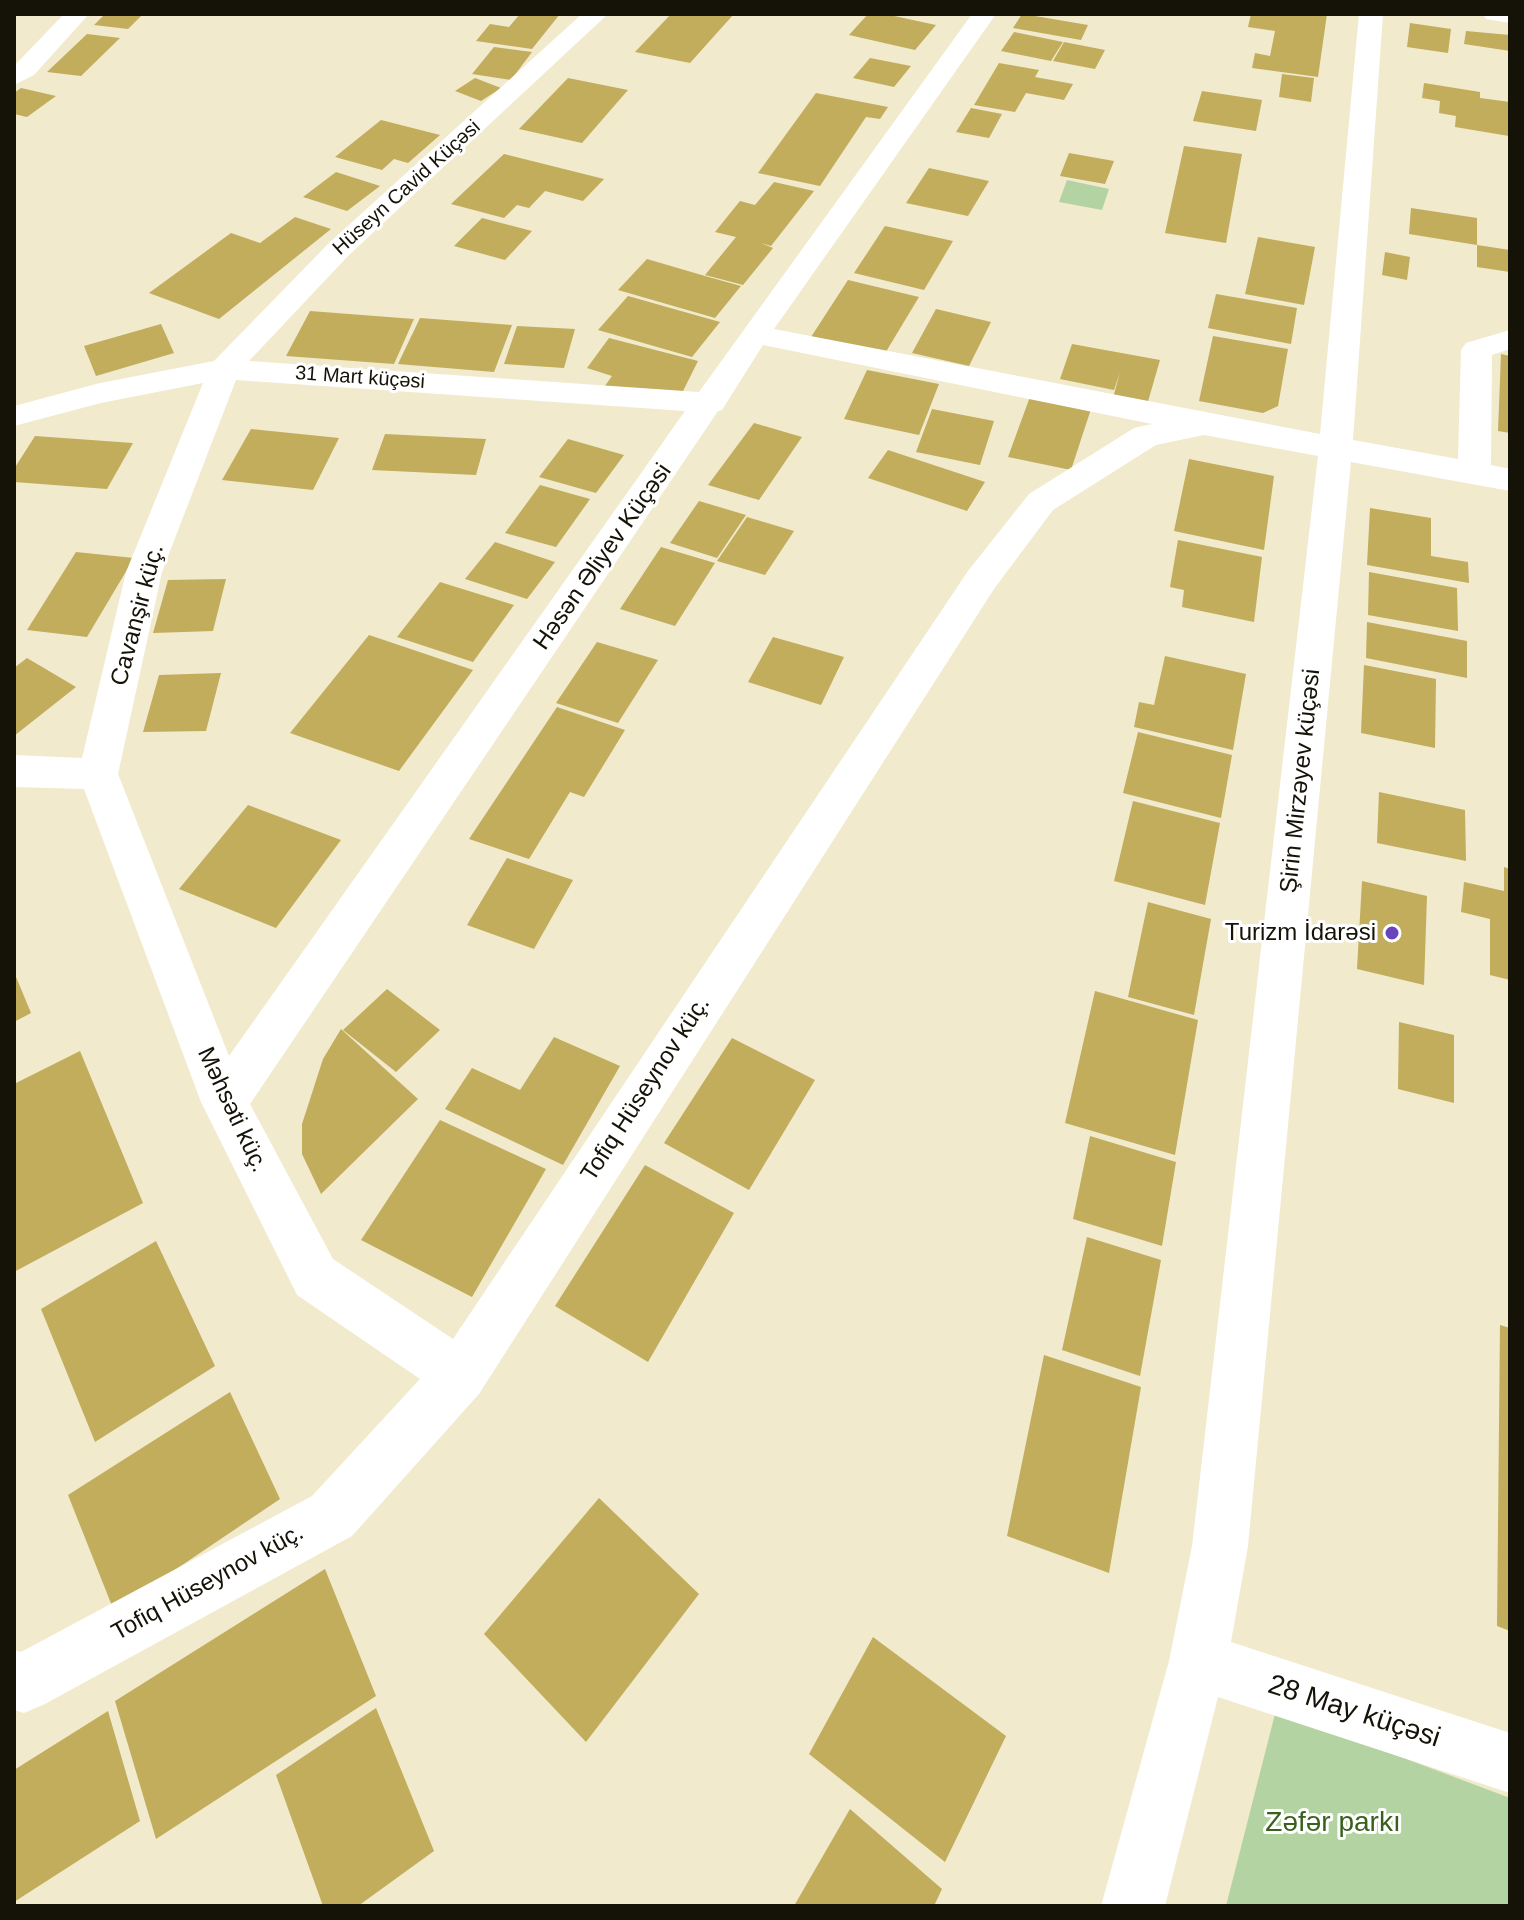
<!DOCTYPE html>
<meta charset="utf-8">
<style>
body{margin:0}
#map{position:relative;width:1524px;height:1920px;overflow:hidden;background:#f1eacd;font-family:Arial,sans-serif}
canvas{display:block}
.frame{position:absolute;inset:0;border:16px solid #151208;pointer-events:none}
</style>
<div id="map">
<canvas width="1524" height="1920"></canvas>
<div class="frame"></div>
</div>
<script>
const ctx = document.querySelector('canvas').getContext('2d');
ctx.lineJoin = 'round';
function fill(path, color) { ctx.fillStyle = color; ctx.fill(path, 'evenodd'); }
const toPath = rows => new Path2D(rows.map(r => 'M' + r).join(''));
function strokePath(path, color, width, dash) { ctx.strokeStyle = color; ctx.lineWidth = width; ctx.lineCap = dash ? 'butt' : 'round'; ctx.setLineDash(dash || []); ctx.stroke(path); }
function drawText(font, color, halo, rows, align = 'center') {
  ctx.font = font + ' Arial,sans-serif'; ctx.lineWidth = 6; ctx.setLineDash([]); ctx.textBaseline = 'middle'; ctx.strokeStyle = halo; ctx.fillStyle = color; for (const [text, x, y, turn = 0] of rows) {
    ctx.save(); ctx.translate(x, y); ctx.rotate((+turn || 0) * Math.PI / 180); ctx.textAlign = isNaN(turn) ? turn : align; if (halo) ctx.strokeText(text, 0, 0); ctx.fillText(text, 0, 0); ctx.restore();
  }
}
fill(toPath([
 [1067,180,1109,189,1102,210,1059,202],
 [1276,1710,1510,1798,1510,1906,1226,1906]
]), '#b3d3a2');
fill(toPath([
 [105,14,143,14,128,29,94,25],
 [520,14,560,14,532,49,476,41,490,24,509,27],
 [671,14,727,14,733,15,690,63,635,52],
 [868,14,885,14,936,25,915,50,849,35],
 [1022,14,1023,14,1088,25,1081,40,1013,28],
 [1251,14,1327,14,1318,77,1252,68,1255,53,1270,56,1275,31,1248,27],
 [1410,23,1451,29,1448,53,1407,47],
 [1466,31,1510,35,1510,51,1464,44],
 [1014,32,1063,42,1051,61,1001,51],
 [87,34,120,38,81,76,47,72],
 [1064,42,1105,50,1095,69,1053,61],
 [494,47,532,52,511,80,472,74],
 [870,58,911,66,894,87,853,78],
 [999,63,1039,70,1035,77,1073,84,1064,100,1026,93,1015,112,974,105],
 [1282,74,1314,78,1311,102,1279,97],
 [475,78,501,88,481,101,455,91],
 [568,78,628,90,582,143,519,129],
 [1424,83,1480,92,1480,98,1510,102,1509,136,1455,127,1456,116,1439,113,1440,101,1422,98],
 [21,88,56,96,27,117,14,114,14,93],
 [1202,91,1262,100,1256,131,1193,121],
 [816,93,888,107,880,119,866,117,820,186,758,173],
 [971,108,1002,114,989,138,956,132],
 [381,120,440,135,408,163,394,159,382,170,335,157],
 [1184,146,1242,154,1226,243,1165,233],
 [1069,153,1114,161,1105,184,1060,176],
 [504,154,604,179,583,201,545,191,529,208,517,205,504,218,451,204],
 [929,168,989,181,968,216,906,203],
 [336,172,380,186,347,211,303,197],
 [774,182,814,191,771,246,761,243,773,248,743,285,705,275,736,237,715,232,740,201,755,205],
 [1411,208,1477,218,1477,245,1409,234],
 [295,217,331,229,219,319,149,293,231,233,260,243],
 [482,218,532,231,505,260,454,246],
 [885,226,953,241,924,290,854,273],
 [1258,237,1315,247,1304,305,1245,294],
 [1477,245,1510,250,1510,272,1477,267],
 [1385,252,1410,257,1407,280,1382,275],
 [647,259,705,276,741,286,715,318,618,290],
 [848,280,919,297,884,355,811,337],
 [1216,294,1297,308,1291,344,1208,328],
 [628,296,720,322,692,357,598,330],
 [936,309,991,322,969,366,912,353],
 [310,311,414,319,394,364,286,356],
 [420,318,512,325,494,372,398,364],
 [161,324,174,353,96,376,84,346],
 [517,326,575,329,564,368,504,364],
 [1213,336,1288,349,1278,406,1263,413,1199,401],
 [609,338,698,361,682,393,602,390,612,376,587,368],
 [1072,344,1160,360,1147,405,1113,398,1120,372,1114,390,1060,379],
 [1501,354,1510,356,1510,433,1498,431],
 [867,370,939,384,919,435,844,419],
 [1031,394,1092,406,1071,470,1008,457],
 [932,409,994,421,980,465,916,452],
 [754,423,802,437,759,500,708,485],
 [251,429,339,438,313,490,222,480],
 [385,434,486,439,476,475,372,470],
 [35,436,133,443,107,489,14,482,14,469],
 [568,439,624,455,596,493,539,477],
 [888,450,985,482,967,511,868,478],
 [1189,459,1274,476,1264,550,1174,531],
 [540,485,590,499,556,547,505,533],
 [699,501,746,515,717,558,670,543],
 [1370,508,1431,518,1431,556,1468,562,1469,583,1367,565],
 [747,517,794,531,765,575,717,561],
 [1178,540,1262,557,1254,622,1182,607,1184,590,1170,587],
 [495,542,555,562,527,599,465,579],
 [661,547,715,563,675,626,620,609],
 [76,552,134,558,87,637,27,630],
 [1369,572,1457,588,1458,631,1368,615],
 [226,579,213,631,153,633,168,580],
 [440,582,514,605,473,662,397,637],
 [1367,622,1467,641,1467,678,1366,658],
 [369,635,473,670,399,771,290,733],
 [773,637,844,657,821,705,748,682],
 [597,642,658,660,618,723,556,703],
 [1165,656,1246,674,1233,750,1134,727,1139,702,1154,705],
 [27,658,76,687,14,736,14,668],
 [1364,665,1436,679,1435,748,1361,733],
 [221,673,206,731,143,732,159,675],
 [557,707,625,730,584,797,570,792,529,859,469,839],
 [1138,732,1232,755,1221,818,1123,793],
 [1379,792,1465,810,1466,861,1377,843],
 [1133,801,1220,823,1205,905,1114,881],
 [248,805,341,840,276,928,179,889],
 [507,858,573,880,534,949,467,925],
 [1504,867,1510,869,1510,980,1490,975,1490,919,1461,912,1464,882,1504,891],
 [1362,881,1427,896,1424,985,1357,969],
 [1148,902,1211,919,1194,1015,1128,997],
 [14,972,31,1013,14,1022],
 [387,989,440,1030,396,1072,343,1030],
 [1095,991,1198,1020,1175,1155,1065,1123],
 [1399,1022,1454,1035,1454,1103,1398,1089],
 [341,1029,418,1099,321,1194,302,1154,302,1124,323,1059],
 [554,1037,620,1066,563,1165,445,1109,472,1068,520,1090],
 [732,1038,815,1080,749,1190,664,1143],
 [80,1051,143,1203,14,1272,14,1084],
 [440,1120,546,1169,472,1297,361,1240],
 [1090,1136,1176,1162,1162,1246,1073,1219],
 [645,1165,734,1213,648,1362,555,1306],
 [1087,1237,1161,1260,1140,1376,1062,1350],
 [156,1241,215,1366,95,1442,41,1309],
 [1500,1325,1510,1328,1510,1631,1497,1626],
 [1044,1355,1141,1387,1109,1573,1007,1536],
 [230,1392,280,1499,114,1611,68,1495],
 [599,1498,699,1594,586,1742,484,1634],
 [325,1569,376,1696,156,1839,115,1701],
 [873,1637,1006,1736,945,1862,809,1754],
 [376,1708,434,1851,358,1906,323,1906,276,1775],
 [108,1711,140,1821,14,1902,14,1770],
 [850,1809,942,1889,934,1906,794,1906]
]), '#c1ad5c');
fill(toPath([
 [64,14,89,14,34,75,14,85,14,66,64,14],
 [582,14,608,14,349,255,249,361,699,392,972,14,996,14,774,329,1320,434,1359,14,1383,14,1353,440,1458,459,1461,350,1466,343,1510,330,1510,349,1492,355,1491,465,1510,469,1510,491,1351,462,1248,1546,1231,1642,1510,1733,1510,1793,1218,1697,1165,1906,1101,1906,1169,1661,1192,1546,1318,456,1204,435,1156,445,1053,510,994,589,479,1394,352,1536,45,1704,24,1713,14,1710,14,1650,21,1652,312,1496,420,1379,297,1295,201,1102,84,789,14,787,14,755,82,758,126,572,203,383,101,403,14,426,14,406,100,383,214,361,329,243,582,14],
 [763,345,1152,424,1134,428,1029,494,968,571,453,1339,333,1259,250,1104,718,411,722,410,763,345],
 [236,380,685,411,229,1056,118,774,162,572,236,380],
 [1483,14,1510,14,1510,23,1486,19,1483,14]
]), '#fff');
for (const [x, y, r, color] of [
 [1392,933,8,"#6a44bc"]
]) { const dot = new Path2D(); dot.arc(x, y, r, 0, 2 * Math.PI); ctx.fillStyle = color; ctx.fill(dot); strokePath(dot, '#fff', 3); }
drawText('20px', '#151208', '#fff', [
 ["Hüseyn Cavid Küçəsi",407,188,-42],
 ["31 Mart küçəsi",360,378,4]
]);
drawText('24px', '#151208', '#fff', [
 ["Həsən Əliyev Küçəsi",603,557,-55],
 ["Cavanşir küç.",138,615,-75],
 ["Şirin Mirzəyev küçəsi",1301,781,-84],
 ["Tofiq Hüseynov küç.",646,1089,-57],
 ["Məhsəti küç.",232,1110,65],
 ["Tofiq Hüseynov küç.",208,1583,-29]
]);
drawText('24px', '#151208', '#fff', [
 ["Turizm İdarəsi",1376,933]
], 'right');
drawText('28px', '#151208', '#fff', [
 ["28 May küçəsi",1354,1712,18]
]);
drawText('28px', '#39611d', '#fff', [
 ["Zəfər parkı",1333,1823]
]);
</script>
